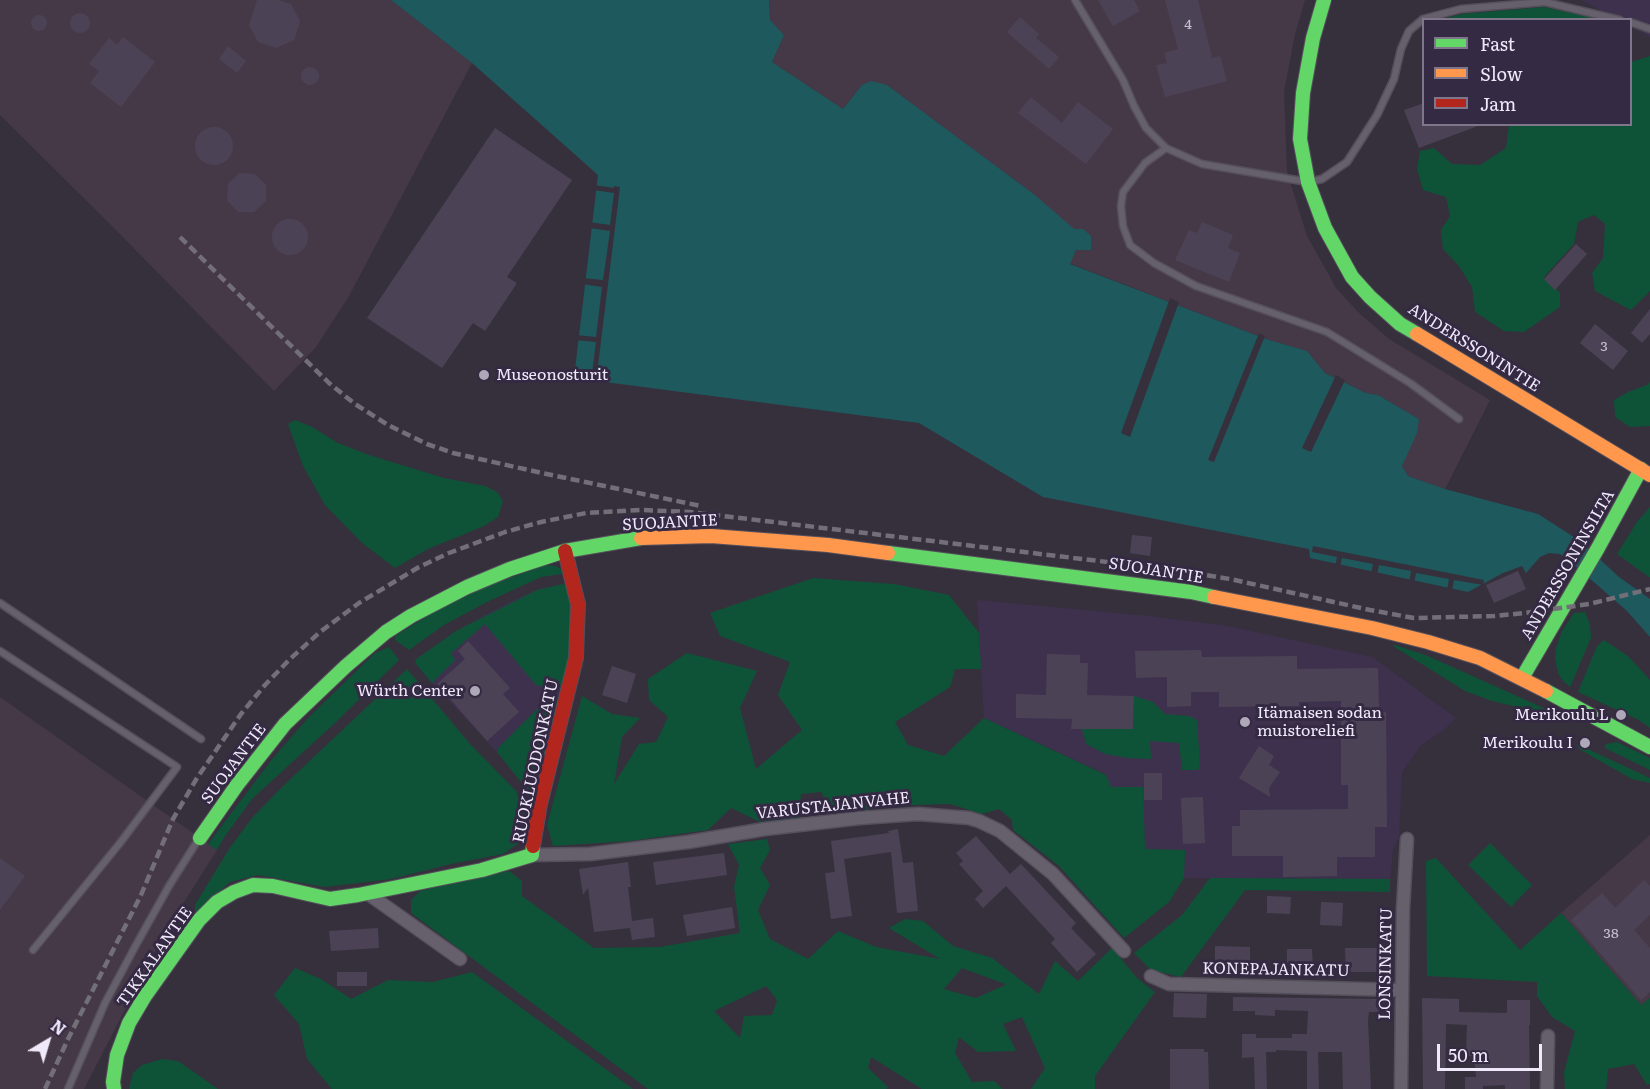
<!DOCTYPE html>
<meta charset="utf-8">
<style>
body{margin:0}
#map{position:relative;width:1650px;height:1089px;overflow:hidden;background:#36303d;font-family:Literata,serif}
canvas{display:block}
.legend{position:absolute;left:1422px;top:18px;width:210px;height:108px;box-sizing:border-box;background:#352a43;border:2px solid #80768c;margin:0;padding:8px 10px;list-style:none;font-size:18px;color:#f0e9fa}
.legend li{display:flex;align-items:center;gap:12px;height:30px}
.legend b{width:30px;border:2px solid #80768c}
.north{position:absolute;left:18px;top:1011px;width:60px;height:60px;-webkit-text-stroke:4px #352a43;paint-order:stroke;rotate:38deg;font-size:16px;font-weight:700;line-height:24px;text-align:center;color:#f0e9fa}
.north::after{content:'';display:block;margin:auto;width:21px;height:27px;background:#f0e9fa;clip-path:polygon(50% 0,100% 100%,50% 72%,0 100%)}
.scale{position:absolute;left:1437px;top:1044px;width:105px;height:27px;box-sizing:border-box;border:3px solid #f0e9fa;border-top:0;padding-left:8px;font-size:18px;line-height:21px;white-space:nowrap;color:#f0e9fa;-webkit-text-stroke:4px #352a43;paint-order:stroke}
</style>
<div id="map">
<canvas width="1650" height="1089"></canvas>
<ul class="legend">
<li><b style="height:8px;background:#63d668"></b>Fast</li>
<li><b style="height:8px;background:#ff974d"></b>Slow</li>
<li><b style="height:8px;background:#b3261e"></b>Jam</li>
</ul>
<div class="north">N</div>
<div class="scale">50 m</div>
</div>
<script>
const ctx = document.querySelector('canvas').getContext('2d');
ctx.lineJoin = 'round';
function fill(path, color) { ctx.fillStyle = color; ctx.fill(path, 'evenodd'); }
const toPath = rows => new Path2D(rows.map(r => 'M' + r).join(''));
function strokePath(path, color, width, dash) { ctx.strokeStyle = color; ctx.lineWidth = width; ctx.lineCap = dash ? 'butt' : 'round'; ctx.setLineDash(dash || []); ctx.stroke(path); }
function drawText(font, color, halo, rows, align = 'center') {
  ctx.font = font + ' Literata,serif'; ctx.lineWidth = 6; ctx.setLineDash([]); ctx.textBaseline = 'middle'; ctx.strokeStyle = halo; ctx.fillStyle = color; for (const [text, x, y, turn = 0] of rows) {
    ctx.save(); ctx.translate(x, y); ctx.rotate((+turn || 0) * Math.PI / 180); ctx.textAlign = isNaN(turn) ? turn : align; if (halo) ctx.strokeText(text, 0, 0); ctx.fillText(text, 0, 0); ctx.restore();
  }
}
fill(toPath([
 [1581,0,1650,0,1650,37,1631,27,1630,20,1617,19],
 [563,584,562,686,531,804,521,782,497,752,432,683,416,664,415,660,456,631,508,603,537,590],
 [977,600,1148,616,1227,626,1372,657,1456,718,1445,729,1421,745,1402,772,1399,837,1393,850,1390,879,1184,878,1185,850,1145,849,1110,787,1106,774,984,718]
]), '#3e314e');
fill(toPath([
 [0,0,391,0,472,63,349,296,316,347,274,391,111,225,0,115],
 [769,0,1305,0,1295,34,1284,92,1287,172,1307,236,1336,288,1357,311,1389,339,1490,400,1445,489,1408,476,1402,466,1419,419,1378,395,1366,393,1325,373,1307,351,1266,339,1069,263,1076,250,1091,249,1090,236,1083,229,1074,230,1035,195,887,85,862,85,843,109,772,62,784,35,770,20],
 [0,697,217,850,165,932,84,1089,0,1089],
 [1650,835,1650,998,1641,1005,1561,913]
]), '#463947');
fill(toPath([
 [1544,7,1589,17,1592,19,1442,19,1462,14],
 [1650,56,1650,291,1631,310,1595,291,1592,273,1603,258,1605,224,1594,215,1578,222,1574,244,1544,277,1560,293,1560,307,1524,332,1504,331,1475,312,1472,287,1459,266,1443,249,1441,230,1450,216,1446,197,1423,190,1417,169,1420,151,1434,148,1452,164,1480,165,1506,148,1509,125,1630,124,1631,62],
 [1650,381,1650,426,1630,427,1615,417,1614,400,1628,392,1649,384],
 [295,420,312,427,338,443,369,455,444,478,485,486,497,492,503,501,498,517,484,526,428,549,395,568,362,543,325,505,303,466,288,424],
 [1650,507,1650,577,1649,577,1617,554,1637,522],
 [544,565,556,566,561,569,562,574,541,577,489,601,444,625,409,650,395,640,395,636,457,598],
 [813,578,894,584,949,595,979,633,981,669,955,669,950,687,895,722,908,745,944,756,984,718,1106,775,1111,787,1143,787,1145,849,1185,850,1184,878,1169,902,1124,938,1059,866,1013,830,1012,820,999,809,982,814,950,804,914,805,832,813,821,792,801,794,799,818,760,822,731,808,708,830,630,841,553,846,547,825,582,696,612,714,640,718,622,737,614,784,639,744,656,742,668,717,649,700,648,679,687,653,757,671,740,708,756,769,802,730,778,695,790,662,720,636,710,613],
 [563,584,567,586,576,640,562,685,555,687,543,687,536,685,485,624,451,653,455,660,432,683,416,664,415,660,456,631,537,590],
 [1585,612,1590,624,1591,638,1570,687,1563,681,1558,673,1555,659,1556,648,1562,631,1574,613],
 [1604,640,1629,657,1650,680,1650,728,1639,720,1578,692,1597,646],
 [1395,645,1428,656,1559,715,1553,719,1540,718,1521,708,1492,701,1465,691,1393,646],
 [389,647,399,660,336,722,252,799,225,836,217,850,208,844,273,758,309,717,375,653],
 [407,669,470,744,516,791,526,817,520,842,503,854,451,864,391,879,325,887,258,875,230,882,195,913,195,905,229,849,252,818,282,787],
 [553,695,557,696,559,699,531,804,521,782,497,752,498,748,533,713],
 [1134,696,1153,702,1165,714,1189,716,1197,720,1200,765,1198,770,1182,770,1179,743,1150,741,1151,759,1128,758,1105,754,1086,744,1082,729,1133,729],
 [1617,742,1650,758,1650,770,1605,748,1605,745,1606,744],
 [1577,744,1650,778,1650,783,1632,779,1579,749],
 [767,839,770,850,760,868,770,885,758,910,770,939,808,959,838,931,876,947,940,959,889,928,905,919,923,921,953,946,992,958,1039,994,1055,961,1078,981,1112,948,1138,979,1155,992,1095,1076,1095,1089,1031,1089,1045,1068,1022,1017,1003,1024,1016,1051,978,1052,959,1037,955,1053,972,1082,994,1081,1003,1089,922,1089,871,1057,868,1068,888,1087,886,1089,648,1089,411,913,411,900,420,891,509,871,522,881,522,896,594,948,660,947,740,933,734,887,739,865,728,844],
 [962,968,1005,984,1005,985,976,998,944,989],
 [766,986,777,1000,772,1015,744,1016,740,1038,714,1011],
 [1490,843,1532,885,1511,907,1468,865],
 [1436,858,1520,950,1561,913,1641,1005,1650,998,1650,1084,1647,1085,1634,1064,1608,1069,1606,1089,1565,1089,1564,1072,1575,1031,1552,1017,1537,996,1537,982,1427,976,1426,861],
 [1210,878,1390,879,1390,892,1245,890,1181,977,1151,970,1134,953,1182,915],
 [295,968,321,979,351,999,388,980,433,982,472,972,633,1089,332,1089,307,1059,299,1024,274,995],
 [162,1059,178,1061,218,1089,129,1089,133,1073,142,1065]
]), '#0e5337');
fill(toPath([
 [391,0,769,0,770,20,784,35,772,62,843,109,862,85,871,81,887,85,1035,195,1074,229,1083,229,1091,236,1091,250,1076,250,1070,264,1266,339,1307,351,1325,373,1366,393,1378,395,1419,419,1417,433,1402,466,1408,476,1445,489,1538,514,1580,541,1619,577,1650,599,1650,637,1627,611,1572,563,1560,554,1549,553,1540,557,1526,573,1522,566,1503,573,1468,592,1310,558,1309,549,1043,497,919,423,574,378,598,175,472,63]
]), '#1e595e');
fill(toPath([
 [594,185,614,188,614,186,620,187,596,382,591,381,596,342,575,340,576,335,596,337,602,287,582,284,583,278,603,280,610,231,589,228,589,222,610,225,614,193,593,190],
 [1170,298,1179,302,1130,437,1121,433],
 [1259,333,1265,336,1214,462,1208,460],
 [1336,375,1345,380,1311,452,1302,448],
 [1313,546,1484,580,1483,585,1454,580,1452,591,1447,590,1449,579,1416,573,1414,583,1409,582,1411,571,1379,565,1377,575,1371,574,1373,564,1342,558,1340,567,1335,566,1337,557,1312,552]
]), '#36303d');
fill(toPath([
 [257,0,279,0,291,4,300,21,294,40,276,48,258,42,249,25],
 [1098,0,1134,0,1140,11,1113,26],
 [1165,0,1198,0,1212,58,1220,56,1227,81,1165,97,1156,65,1167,63,1164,53,1178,49],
 '70 23a10 10 0 1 1 20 0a10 10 0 1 1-20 0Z',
 '31 23a8 8 0 1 1 16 0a8 8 0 1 1-16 0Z',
 [1020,17,1039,34,1036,38,1059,57,1049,69,1007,32],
 [123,37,155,62,121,107,90,83,99,71,89,64,109,38,117,45],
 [228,46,246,61,237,73,219,59],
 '301 76a9 9 0 1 1 18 0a9 9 0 1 1-18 0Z',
 [1031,97,1062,123,1078,102,1113,129,1086,164,1018,113],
 [1424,103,1424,124,1478,126,1419,148,1404,110],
 '195 146a19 19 0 1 1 38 0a19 19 0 1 1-38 0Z',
 [495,128,572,180,507,277,517,283,485,331,473,323,442,368,367,318],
 [239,173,255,174,266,185,266,201,254,212,238,212,227,200,228,184],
 '272 237a18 18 0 1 1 36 0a18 18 0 1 1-36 0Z',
 [1202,222,1233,235,1228,248,1240,253,1229,282,1175,260,1189,230,1197,233],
 [1576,244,1587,254,1555,290,1544,279],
 [1650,309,1650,334,1642,343,1631,333],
 [1595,324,1628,351,1613,370,1580,343],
 [1132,535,1152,537,1150,556,1130,553],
 [1518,571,1526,589,1494,603,1486,585],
 [468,641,510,688,503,694,519,712,487,741,437,684,465,659,458,651],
 [1201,650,1202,657,1297,656,1297,669,1378,668,1379,712,1386,712,1387,827,1375,827,1375,857,1337,857,1337,876,1283,877,1283,856,1232,856,1232,826,1240,826,1240,810,1348,809,1348,785,1341,785,1341,701,1299,702,1299,706,1219,707,1219,692,1191,692,1191,706,1167,707,1167,677,1136,678,1135,651],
 [1047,654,1080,655,1080,663,1088,663,1087,695,1134,696,1133,729,1071,729,1072,719,1016,718,1016,694,1046,695],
 [612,666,636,674,627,703,602,695],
 [1259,746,1274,756,1269,765,1280,772,1269,788,1270,797,1239,778],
 [1144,773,1162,773,1162,800,1144,800],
 [1203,797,1205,843,1183,844,1181,798],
 [898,829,903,863,913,862,918,911,897,913,891,852,844,859,852,916,831,919,825,873,835,872,831,841,889,833,888,831],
 [976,836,1010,874,1021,864,1076,923,1071,928,1096,954,1077,972,1051,943,1055,939,1006,886,983,908,975,899,983,891,959,864,963,861,956,853],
 [724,853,727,875,656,885,653,862],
 [0,858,25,876,0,910],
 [628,862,631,887,628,887,632,921,653,918,655,937,632,940,630,928,594,932,588,888,583,895,579,869],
 [1644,880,1650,886,1650,915,1634,930,1650,948,1650,992,1641,1000,1571,920,1602,893,1615,908],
 [1267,896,1291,897,1290,914,1267,913],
 [1321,902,1343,903,1342,926,1320,925],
 [732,907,735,928,687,936,683,915],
 [378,928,379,948,331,951,329,931],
 [1215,946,1250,947,1250,970,1215,968],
 [1345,948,1379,948,1380,972,1346,972],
 [1287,949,1312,949,1313,970,1287,971],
 [337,972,367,972,367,986,337,986],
 [1174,993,1207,994,1206,1018,1173,1017],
 [1233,997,1379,999,1379,1012,1369,1012,1368,1020,1371,1089,1343,1089,1342,1052,1318,1052,1319,1089,1307,1089,1307,1051,1276,1050,1276,1052,1266,1052,1267,1089,1255,1089,1254,1057,1242,1058,1242,1034,1256,1034,1256,1038,1292,1038,1292,1034,1307,1034,1308,1011,1275,1010,1275,1016,1255,1015,1255,1011,1233,1011],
 [1422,998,1459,999,1459,1012,1507,1013,1507,1000,1530,1000,1530,1025,1529,1025,1530,1089,1505,1089,1505,1085,1483,1086,1483,1089,1465,1089,1465,1077,1476,1077,1474,1056,1466,1056,1467,1025,1446,1024,1445,1089,1423,1089],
 [1170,1049,1204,1049,1204,1052,1208,1052,1209,1089,1170,1089]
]), '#4b4355');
const lane = toPath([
 [1075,0,1123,80,1134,106,1146,128,1166,148,1202,164,1308,182,1322,179,1347,162,1377,115,1394,79,1401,49,1409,31,1423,19,1461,9,1545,2,1620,20],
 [1630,22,1650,29],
 [1166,148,1145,163,1123,192,1121,206,1123,226,1130,245,1154,263,1196,286,1327,332,1410,383,1459,419],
 [0,603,201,739],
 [0,651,177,767,120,843,33,950],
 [68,1089,105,1003,136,945,169,886,198,840]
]);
const street = toPath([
 [532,855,590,854,688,842,765,829,860,818,918,814,969,818,979,821,1000,831,1053,874,1124,951],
 [367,893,460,959],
 [1151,976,1169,984,1402,990],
 [1401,1089,1403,909,1407,839],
 [1547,1089,1548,1036]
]);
const fast = toPath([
 [1324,0,1313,38,1303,93,1300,139,1308,182,1325,228,1352,277,1370,297,1400,324,1417,334],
 [888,553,1191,592,1214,597],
 [1522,678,1598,548,1641,469],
 [1546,691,1650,747],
 [200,838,237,785,285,724,346,666,386,632,411,616,467,587,510,569,565,551,641,538],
 [114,1089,113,1082,117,1055,129,1023,145,996,199,920,217,902,234,892,253,885,273,886,330,899,358,895,482,870,532,855,533,846]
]);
const slow = toPath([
 [1417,334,1650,475],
 [641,538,711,536,828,545,888,553],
 [1214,597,1372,628,1428,642,1480,658,1546,691]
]);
const jam = toPath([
 [533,846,540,804,576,658,578,604,565,551]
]);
strokePath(lane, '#544f5b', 9);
strokePath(street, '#544f5b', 15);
strokePath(fast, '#544f5b', 16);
strokePath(slow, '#544f5b', 16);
strokePath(jam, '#544f5b', 16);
strokePath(lane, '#65606b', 6);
strokePath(street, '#65606b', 12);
strokePath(fast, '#63d668', 14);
strokePath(slow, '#ff974d', 14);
strokePath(jam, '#b3261e', 14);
strokePath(toPath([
 [180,237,329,383,355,404,388,425,427,444,453,453,542,473,701,506],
 [45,1089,68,1039,141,895,173,819,197,778,241,714,265,685,290,659,320,632,359,603,419,567,449,553,505,532,541,522,586,513,641,510,690,512,1174,570,1230,579,1370,610,1414,618,1494,616,1525,613,1589,604,1650,589]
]), '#736f79', 4.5, [9, 4.5]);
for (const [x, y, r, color] of [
 [484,375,6,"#afa8b8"],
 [475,691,6,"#afa8b8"],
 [1621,715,6,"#afa8b8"],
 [1245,722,6,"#afa8b8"],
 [1585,743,6,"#afa8b8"]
]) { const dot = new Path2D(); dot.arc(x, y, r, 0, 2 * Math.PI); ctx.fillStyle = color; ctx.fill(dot); strokePath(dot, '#352a43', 2); }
drawText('14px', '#c7c0d1', null, [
 ["4",1188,25],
 ["3",1604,347],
 ["38",1611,934]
]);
drawText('16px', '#f0e9fa', '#352a43', [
 ["ANDERSSONINTIE",1474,348,32],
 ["SUOJANTIE",670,523,-3],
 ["ANDERSSONINSILTA",1568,565,-60],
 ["SUOJANTIE",1156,571,9],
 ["RUOKLUODONKATU",536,761,-78],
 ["SUOJANTIE",234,764,-53],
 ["VARUSTAJANVAHE",833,806,-6],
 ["TIKKALANTIE",155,957,-55],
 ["LONSINKATU",1386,964,-89],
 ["KONEPAJANKATU",1276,970,1]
]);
drawText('16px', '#f0e9fa', '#352a43', [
 ["Museonosturit",496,375,"left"],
 ["Würth Center",463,691],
 ["Itämaisen sodan",1257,713,"left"],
 ["muistoreliefi",1257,731,"left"],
 ["Merikoulu L",1609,715],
 ["Merikoulu I",1573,743]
], 'right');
</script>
